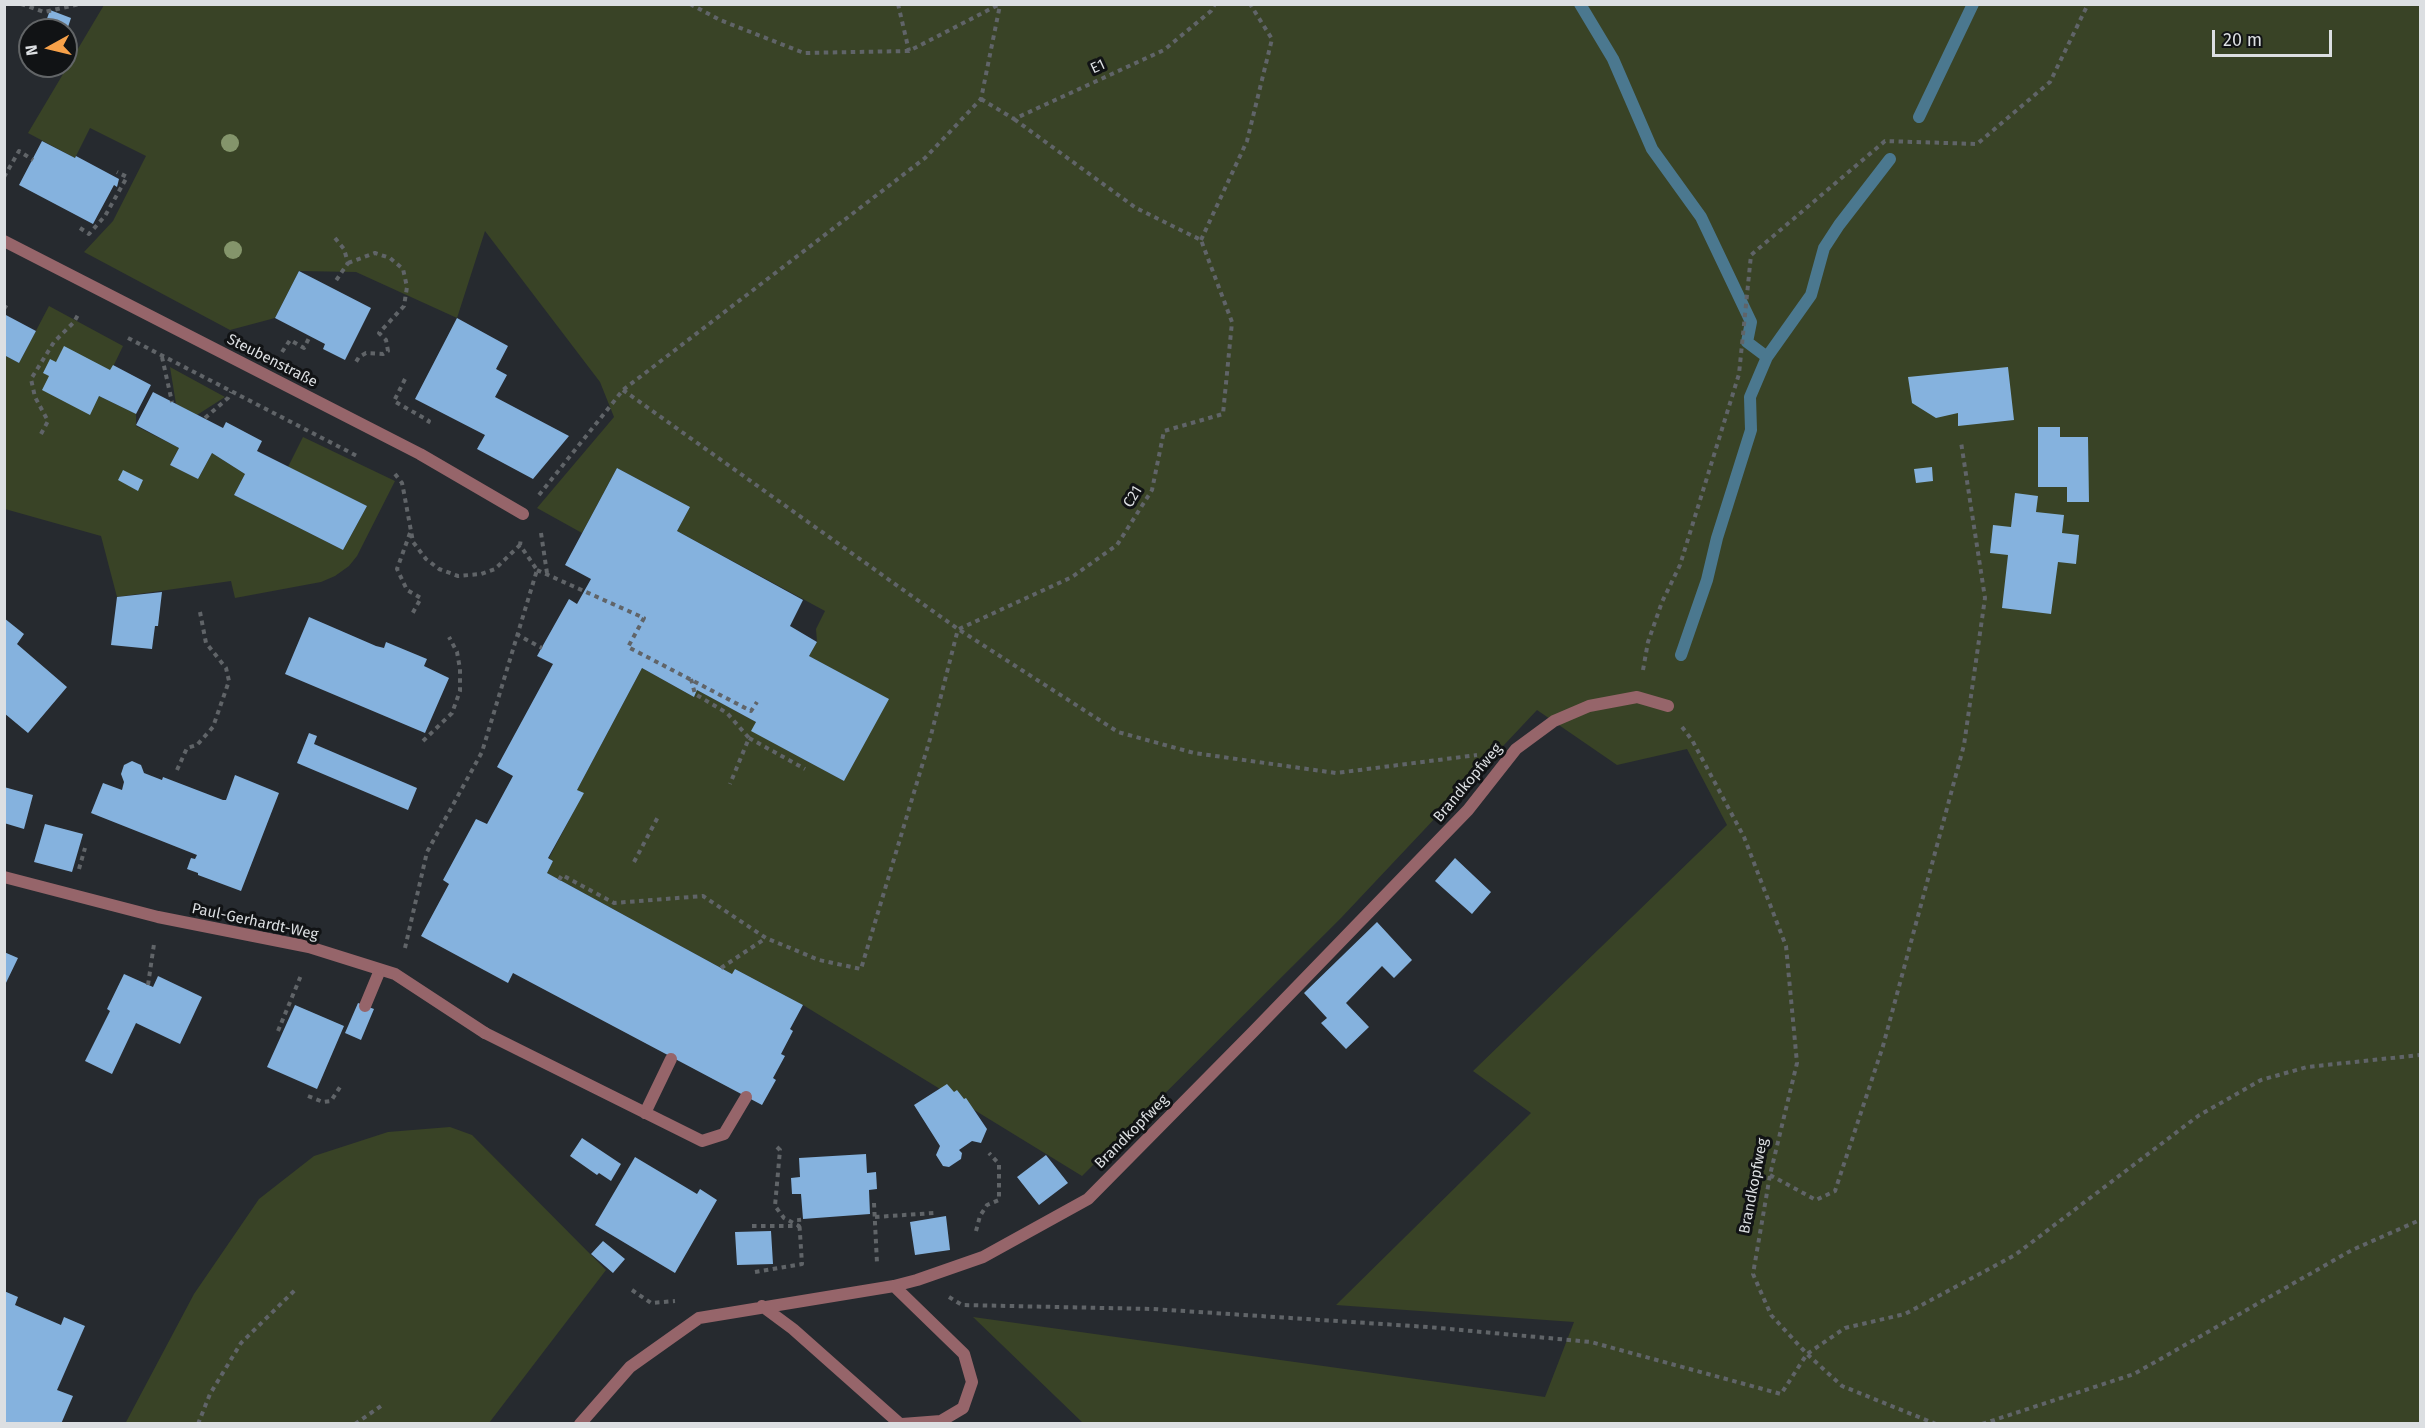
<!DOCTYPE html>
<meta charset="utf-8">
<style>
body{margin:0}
#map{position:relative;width:2425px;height:1428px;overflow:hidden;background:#262a2f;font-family:"Fira Sans",sans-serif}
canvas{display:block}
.frame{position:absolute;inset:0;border:6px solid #dcdfe2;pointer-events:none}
.north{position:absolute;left:18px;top:18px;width:60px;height:60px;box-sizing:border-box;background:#111315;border:2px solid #626567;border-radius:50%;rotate:262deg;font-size:16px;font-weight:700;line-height:24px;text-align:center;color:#dcdfe2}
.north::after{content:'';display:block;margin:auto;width:21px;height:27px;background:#f7a149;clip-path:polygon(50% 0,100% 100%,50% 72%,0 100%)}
.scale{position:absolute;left:2212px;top:30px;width:120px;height:27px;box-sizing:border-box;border:3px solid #dcdfe2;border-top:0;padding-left:8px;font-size:18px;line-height:21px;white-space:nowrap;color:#dcdfe2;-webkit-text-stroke:4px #111315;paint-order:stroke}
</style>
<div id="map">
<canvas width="2425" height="1428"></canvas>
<div class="frame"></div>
<div class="north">N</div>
<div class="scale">20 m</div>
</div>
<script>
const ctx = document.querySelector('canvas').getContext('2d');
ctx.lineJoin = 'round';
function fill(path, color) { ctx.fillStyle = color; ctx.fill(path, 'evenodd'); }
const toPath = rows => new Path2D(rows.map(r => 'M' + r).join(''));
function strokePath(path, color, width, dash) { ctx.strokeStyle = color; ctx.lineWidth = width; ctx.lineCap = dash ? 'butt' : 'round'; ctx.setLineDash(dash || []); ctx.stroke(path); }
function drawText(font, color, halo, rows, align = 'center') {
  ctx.font = font + ' "Fira Sans",sans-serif'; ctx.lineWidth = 6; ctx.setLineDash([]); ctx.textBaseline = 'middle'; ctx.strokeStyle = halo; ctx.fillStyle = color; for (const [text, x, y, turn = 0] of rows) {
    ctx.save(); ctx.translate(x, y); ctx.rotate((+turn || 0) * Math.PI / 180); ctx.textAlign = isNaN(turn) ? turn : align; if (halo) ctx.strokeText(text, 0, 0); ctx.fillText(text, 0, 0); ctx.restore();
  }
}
fill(toPath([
 [104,5,2420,5,2420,1423,1083,1423,973,1317,1545,1397,1574,1322,1336,1305,1531,1113,1473,1071,1727,825,1687,749,1617,765,1537,710,1341,918,1082,1176,803,1005,735,969,732,974,547,873,553,861,549,858,583,794,577,790,642,668,694,697,697,690,756,722,752,731,844,781,888,699,809,656,817,642,816,629,825,611,677,531,690,507,617,468,582,533,537,508,614,417,600,382,485,231,457,318,356,272,299,271,275,318,230,330,84,252,113,221,146,156,90,128,75,158,28,133],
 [49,306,123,346,99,396,136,414,136,426,179,448,170,465,198,479,212,453,245,474,234,495,343,550,367,506,288,467,303,437,395,481,357,556,349,566,335,576,321,582,235,598,231,581,117,597,101,536,5,509,4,355,19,363],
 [170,367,225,397,197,415,176,404],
 [450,1127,472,1135,606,1270,489,1423,125,1424,194,1294,259,1199,314,1156,388,1132]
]), '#394326');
strokePath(toPath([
 [1580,4,1613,59,1652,149,1701,217,1751,322,1747,342,1767,357,1750,397,1751,430,1717,538,1707,580,1681,655],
 [1919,117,1973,4],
 [1767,357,1811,295,1824,248,1839,225,1890,159]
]), '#4b788f', 12);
fill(toPath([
 [50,10,71,18,67,30,43,30],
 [42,141,75,158,76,156,119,179,117,187,114,185,93,224,19,185],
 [299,271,371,308,345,360,323,349,325,344,275,318],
 [4,314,36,331,19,363,4,355],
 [457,318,508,346,496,369,507,375,495,397,569,436,533,479,477,449,485,435,415,399],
 [64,346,110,370,113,365,151,385,136,414,99,396,90,415,42,390,49,376,43,373,50,359,56,362],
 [2008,367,2014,420,1958,426,1958,413,1936,418,1912,403,1908,377],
 [153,392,223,428,226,422,262,441,257,451,367,506,343,550,234,495,245,474,212,453,198,479,170,465,179,448,136,425],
 [2038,427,2060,427,2060,437,2088,437,2089,502,2067,502,2067,487,2038,487],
 [1932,467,1933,481,1916,483,1914,469],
 [617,468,690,507,677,531,803,600,790,626,817,642,809,656,889,699,844,781,751,731,756,722,697,690,694,697,642,668,577,790,584,793,548,858,553,861,547,873,732,974,735,969,803,1005,790,1029,793,1031,781,1054,785,1056,773,1078,776,1080,762,1105,513,973,508,983,421,936,449,884,443,880,476,819,487,824,513,776,497,767,553,664,537,656,569,599,577,604,591,579,565,565],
 [123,470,143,480,138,491,118,480],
 [2015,493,2038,496,2036,512,2064,515,2062,533,2079,535,2076,564,2058,562,2051,614,2002,608,2008,555,1990,553,1993,525,2011,527],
 [162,592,158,626,155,626,152,649,111,645,117,597],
 [309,617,376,646,384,648,386,642,427,659,424,666,449,678,425,733,285,674],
 [4,618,24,634,17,644,67,687,28,733,4,713],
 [309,733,317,736,314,744,417,788,408,810,297,763],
 [132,761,141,765,144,773,162,780,163,777,223,800,226,800,235,775,279,793,241,891,198,875,198,873,187,869,191,858,195,859,197,855,91,813,103,783,122,790,124,782,121,774,124,765],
 [4,787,33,795,24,829,4,823],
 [45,824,83,834,72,872,34,862],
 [1455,858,1491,892,1472,914,1435,881],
 [1377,922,1412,960,1394,978,1382,966,1346,1003,1369,1027,1346,1049,1321,1023,1327,1018,1304,993],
 [4,952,18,958,4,987],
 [124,974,153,987,158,976,202,997,180,1044,136,1023,112,1074,85,1061,110,1011,107,1009],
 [358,1003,374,1009,361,1040,345,1033],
 [295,1005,344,1026,317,1089,267,1067],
 [947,1084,954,1092,957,1090,964,1099,966,1098,987,1129,981,1143,972,1141,959,1150,962,1153,961,1159,949,1167,943,1166,936,1155,940,1146,914,1105],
 [582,1138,621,1164,611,1181,599,1173,597,1175,570,1156],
 [866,1154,867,1173,876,1172,877,1189,869,1190,870,1214,803,1219,801,1194,792,1194,791,1178,800,1177,799,1158],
 [1046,1155,1068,1183,1039,1205,1017,1177],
 [635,1157,697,1194,700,1189,717,1200,675,1273,595,1225],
 [946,1216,950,1250,915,1255,910,1222],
 [771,1231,773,1264,737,1265,735,1232],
 [603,1241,625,1259,613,1273,591,1254],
 [4,1291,18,1297,15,1305,61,1325,64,1317,85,1326,57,1390,73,1396,61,1424,4,1424]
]), '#85b2de');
strokePath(toPath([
 [21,4,44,12,80,4],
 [690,4,720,20,804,53,909,51,1000,4],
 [898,4,909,51],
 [981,99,1014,119,1164,50,1211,11,1215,4],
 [4,177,19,151,33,160],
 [80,228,89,234,105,216,127,177,117,172],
 [335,238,344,249,348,263,335,282],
 [1201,240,1247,141,1272,39,1250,4],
 [348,263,375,253,390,258,403,269,407,287,404,306,379,333,386,340,388,351,383,354,366,353,359,357,354,365],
 [4,306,7,308],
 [128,338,359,457],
 [282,352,290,340,304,348,310,336],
 [162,357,172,402],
 [405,379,394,401,429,421,426,426],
 [623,390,958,629,1118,732,1194,753,1336,773,1477,755],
 [205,418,228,398,231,392],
 [41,434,48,421,35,397,31,379,54,342,74,322,79,313],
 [395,474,402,483,404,493,413,542,426,559,439,569,458,576,481,574,495,569,520,545],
 [539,495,623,390,925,158,981,99,1000,5],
 [410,533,397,569,407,590,421,598,411,616],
 [541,533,547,573],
 [537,570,644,618,628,647,751,711,757,702],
 [959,629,1072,577,1117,545,1152,490,1164,431,1223,414,1232,322,1201,240,1136,208,1014,119],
 [516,634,542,648],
 [1643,670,1648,642,1662,602,1680,565,1739,374,1751,255,1885,141,1977,144,2050,82,2088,4],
 [691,679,695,694,727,713,749,738,730,784],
 [1682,727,1692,740,1744,837,1786,946,1797,1063,1770,1175,1753,1274,1771,1315,1807,1354,1842,1386,1936,1424],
 [749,738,805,769],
 [423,741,452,713,460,691,460,669,457,652,449,637],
 [177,770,187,748,197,745,213,727,229,681,226,668,206,643,200,612],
 [634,862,659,815],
 [79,869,85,848],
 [559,880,562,875,614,903,703,896,766,938,819,960,861,969,930,739,958,629],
 [405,948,427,852,482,752,537,570,520,545,521,538],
 [721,968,766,938],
 [148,985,154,944],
 [278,1031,302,973],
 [308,1096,323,1102,331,1101,340,1087],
 [1770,1175,1816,1200,1835,1191,1883,1046,1964,745,1985,598,1961,442],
 [874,1203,877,1263],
 [875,1217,934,1213],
 [752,1226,799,1226,784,1218,775,1206,780,1150,776,1146],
 [976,1231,980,1216,987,1205,999,1200,999,1164,989,1153],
 [755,1272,802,1264,799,1218],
 [632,1290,651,1303,675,1301],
 [949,1297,962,1305,1153,1309,1428,1327,1591,1342,1781,1394,1807,1354,1845,1328,1905,1314,2015,1255,2198,1116,2261,1080,2307,1067,2420,1055],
 [198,1424,210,1394,241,1343,295,1290],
 [355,1424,381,1406],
 [1982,1424,2134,1374,2352,1250,2420,1220]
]), '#606468', 4, [4.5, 4.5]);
strokePath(toPath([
 [365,1006,380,970],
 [485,1033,702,1141,724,1134,746,1097],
 [645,1113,671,1059]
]), '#96656a', 12);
strokePath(toPath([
 [4,241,420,454,523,514],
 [4,877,158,917,309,947,395,974,485,1033],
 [894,1286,964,1354,972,1382,963,1408,941,1421,902,1424],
 [762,1306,793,1329,900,1424],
 [580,1424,630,1367,699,1318,894,1286,917,1280,983,1257,1088,1199,1253,1032,1468,810,1516,749,1554,721,1589,706,1637,697,1668,706]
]), '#96656a', 12);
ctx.fillStyle = '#84956b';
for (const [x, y] of [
 [230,143],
 [233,250]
]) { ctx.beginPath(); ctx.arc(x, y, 9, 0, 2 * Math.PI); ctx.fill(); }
drawText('15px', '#dcdfe2', '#111315', [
 ["E1",1098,67,-25],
 ["Steubenstraße",272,361,27],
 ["C21",1133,497,-59],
 ["Brandkopfweg",1468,783,-50],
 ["Paul-Gerhardt-Weg",255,922,12],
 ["Brandkopfweg",1132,1132,-45],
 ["Brandkopfweg",1754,1186,-79]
]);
</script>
